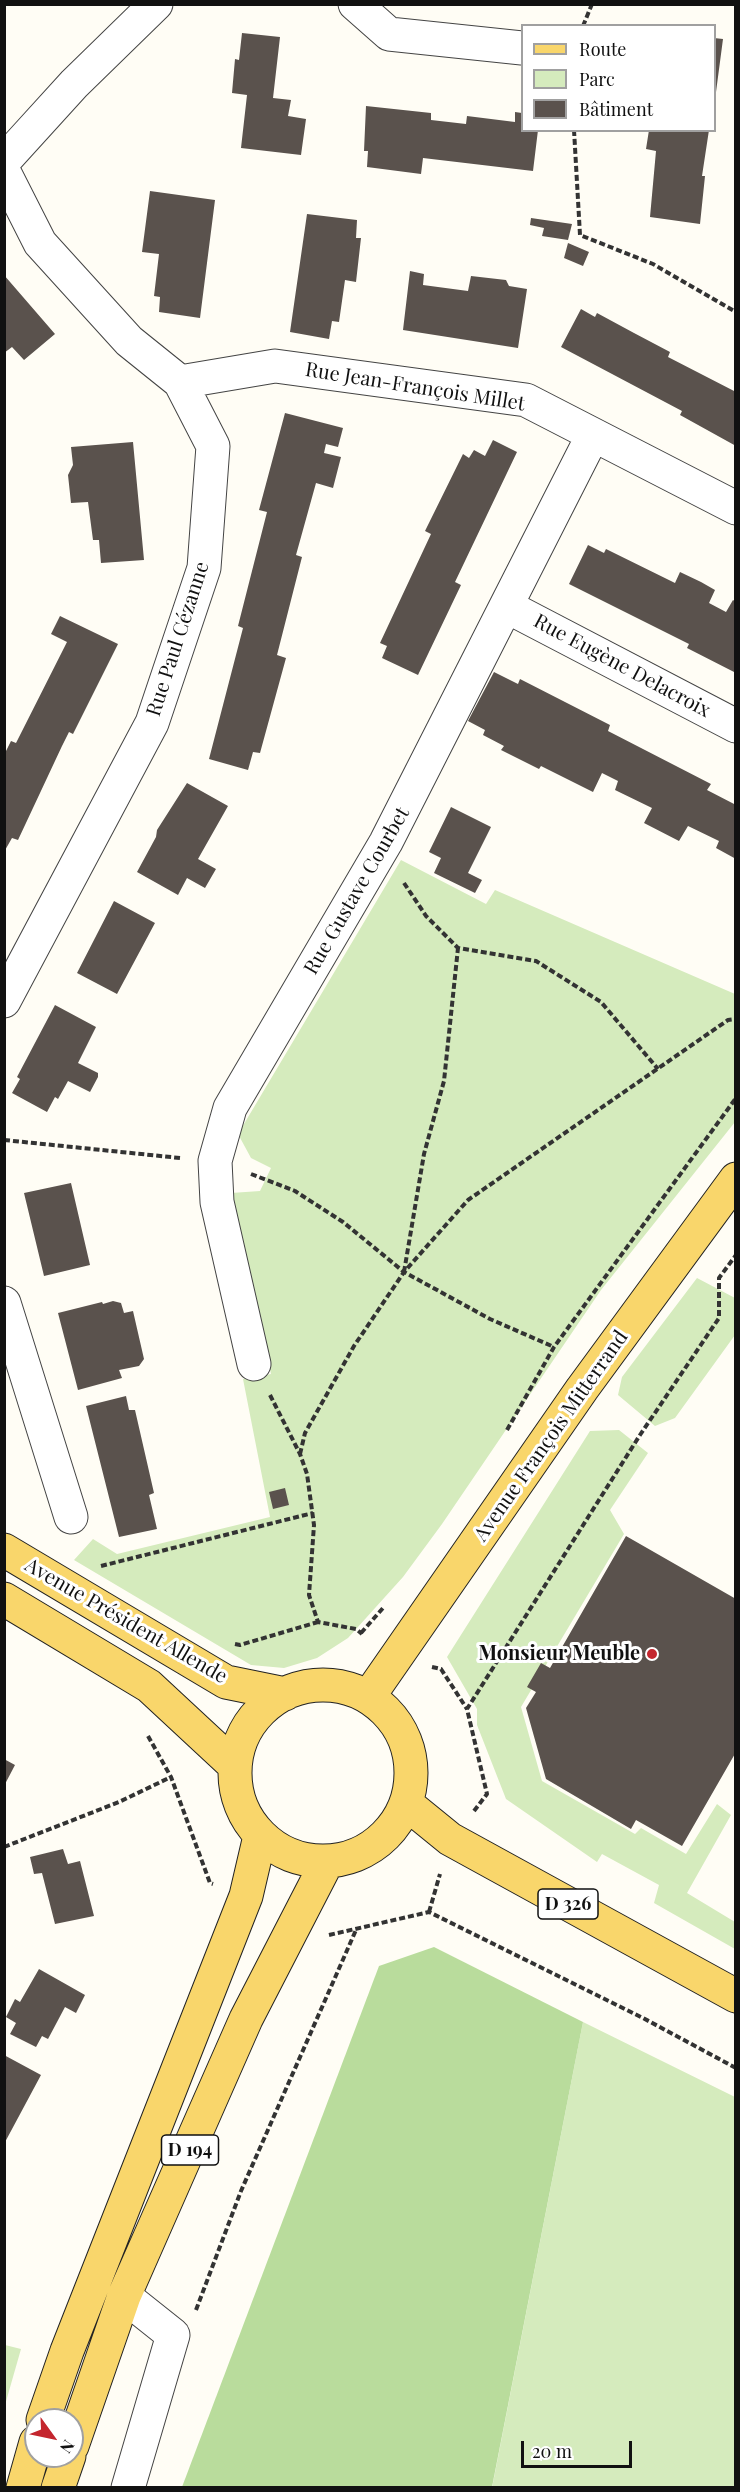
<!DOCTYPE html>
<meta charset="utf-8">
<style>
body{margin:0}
#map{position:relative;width:740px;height:2492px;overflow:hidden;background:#fffdf5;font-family:"Playfair Display",serif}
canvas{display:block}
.frame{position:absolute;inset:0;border:6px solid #111;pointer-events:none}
.legend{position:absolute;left:521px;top:24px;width:195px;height:108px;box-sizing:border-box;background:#fff;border:2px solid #a0a0a0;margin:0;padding:8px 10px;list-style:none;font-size:18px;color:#111}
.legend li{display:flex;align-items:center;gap:12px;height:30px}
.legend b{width:30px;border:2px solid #a0a0a0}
.north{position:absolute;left:24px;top:2408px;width:60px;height:60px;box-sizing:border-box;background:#fff;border:2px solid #a0a0a0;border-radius:50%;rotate:123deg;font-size:16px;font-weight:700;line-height:24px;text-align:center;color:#111}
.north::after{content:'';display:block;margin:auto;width:21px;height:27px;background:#c4262e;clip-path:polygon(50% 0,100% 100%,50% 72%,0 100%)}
.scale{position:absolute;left:521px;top:2441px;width:111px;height:27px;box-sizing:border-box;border:3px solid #111;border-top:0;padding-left:8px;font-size:18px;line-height:21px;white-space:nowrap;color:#111;-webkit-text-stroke:4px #fff;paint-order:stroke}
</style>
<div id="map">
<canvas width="740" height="2492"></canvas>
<div class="frame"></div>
<ul class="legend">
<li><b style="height:8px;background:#f9d66b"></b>Route</li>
<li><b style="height:16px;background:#d5ebbd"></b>Parc</li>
<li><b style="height:16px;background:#5a524d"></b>Bâtiment</li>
</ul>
<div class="north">N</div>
<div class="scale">20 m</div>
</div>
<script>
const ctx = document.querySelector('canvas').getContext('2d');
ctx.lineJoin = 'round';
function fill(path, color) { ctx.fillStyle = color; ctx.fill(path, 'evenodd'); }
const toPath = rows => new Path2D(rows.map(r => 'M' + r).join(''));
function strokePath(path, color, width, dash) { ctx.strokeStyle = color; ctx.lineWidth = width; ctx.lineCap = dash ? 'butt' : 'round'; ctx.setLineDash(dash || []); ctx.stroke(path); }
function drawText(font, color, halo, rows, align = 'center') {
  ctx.font = font + ' "Playfair Display",serif'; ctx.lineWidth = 6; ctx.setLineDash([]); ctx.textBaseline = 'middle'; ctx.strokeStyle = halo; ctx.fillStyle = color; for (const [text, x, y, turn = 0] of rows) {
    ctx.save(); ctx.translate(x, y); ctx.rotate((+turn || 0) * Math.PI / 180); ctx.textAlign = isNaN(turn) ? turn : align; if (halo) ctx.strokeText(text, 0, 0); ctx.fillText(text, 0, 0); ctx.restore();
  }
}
fill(toPath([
 [401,860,486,904,495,890,735,994,735,1122,601,1290,442,1524,403,1577,348,1638,317,1658,284,1668,251,1665,74,1560,93,1539,117,1554,270,1517,243,1379,271,1374,231,1193,260,1191,271,1168,251,1158,238,1134],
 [697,1278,735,1298,735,1335,675,1418,655,1426,618,1395,622,1377],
 [619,1430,648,1453,610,1510,624,1534,521,1707,542,1781,635,1834,641,1828,686,1854,717,1804,731,1815,687,1893,735,1922,735,1949,654,1903,659,1885,602,1854,597,1862,506,1799,477,1725,477,1709,447,1657,590,1431],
 [583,2022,735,2097,735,2487,492,2488],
 [5,2345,21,2349,5,2405,4,2345]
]), '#d5ebbd');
fill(toPath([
 [434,1947,583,2022,492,2487,182,2487,379,1966]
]), '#b9dc9c');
fill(toPath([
 [242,33,280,37,273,98,291,100,288,116,306,119,301,155,241,148,247,95,232,93,235,59,239,60],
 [714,38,723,39,716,92,714,92],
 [366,106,431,113,431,120,466,124,467,116,515,122,515,112,522,113,522,130,538,130,533,171,423,158,421,174,367,167,368,151,364,151],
 [649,130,709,130,702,176,705,176,700,224,650,217,656,151,646,149],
 [150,191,215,200,200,318,159,312,160,297,154,296,159,254,142,252],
 [307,214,357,220,356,238,361,238,356,282,345,280,339,322,332,321,329,339,290,332],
 [531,218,572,224,568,240,542,236,544,228,530,225],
 [568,243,589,252,583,266,564,258],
 [410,271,424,274,423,285,468,291,471,276,506,280,509,286,527,289,518,348,403,330],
 [4,275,55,334,24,360,12,347,4,353],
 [581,309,595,317,597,313,634,333,670,352,668,357,736,392,736,446,680,415,682,411,561,347],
 [285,413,343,428,338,447,326,444,324,453,341,457,333,488,316,483,296,555,302,557,277,655,286,658,260,753,253,752,248,770,209,759,243,628,238,626,267,512,259,510],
 [493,440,517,452,455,582,461,585,418,675,382,658,387,646,380,643,431,534,425,531,463,454,469,458,474,450,485,456],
 [133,442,144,560,101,563,99,540,93,540,88,502,71,503,68,475,73,465,71,447],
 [588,545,604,553,606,549,675,583,680,572,701,582,715,590,709,603,726,612,733,600,736,602,736,673,687,648,689,644,569,584],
 [60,616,118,644,73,734,69,732,62,746,18,840,12,838,4,852,4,755,11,741,16,743,67,642,51,634],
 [494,672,518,684,520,679,610,725,608,731,711,784,707,790,736,805,736,859,716,848,719,841,688,826,679,841,644,823,652,808,615,790,618,781,602,773,593,792,541,766,539,769,501,750,504,746,483,735,485,730,468,721],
 [187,783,228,806,198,859,216,869,205,888,187,878,178,895,137,872,156,837,157,830],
 [451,807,491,827,468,873,482,880,475,893,434,873,441,858,429,852],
 [114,901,155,923,117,994,77,973],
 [55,1005,96,1027,78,1063,98,1073,98,1077,90,1092,68,1081,58,1099,55,1097,47,1112,12,1093,20,1079,17,1077],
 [71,1183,90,1265,44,1276,24,1193],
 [113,1301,121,1303,124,1313,133,1311,144,1359,139,1366,119,1370,122,1378,78,1390,58,1313,102,1302,103,1304],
 [126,1396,129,1410,135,1410,154,1493,149,1495,157,1529,119,1537,86,1406],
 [285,1488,289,1505,273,1509,269,1492],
 [626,1536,736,1599,736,1752,682,1846,636,1820,631,1829,546,1779,526,1708,536,1692,527,1687,541,1663,550,1668],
 [4,1759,15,1765,4,1786],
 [63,1849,68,1864,80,1861,94,1916,55,1924,42,1873,34,1874,30,1857],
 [39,1969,85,1995,76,2013,65,2007,48,2039,42,2036,36,2047,10,2034,16,2023,6,2017,15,1999,20,2002],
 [4,2055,41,2075,4,2144]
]), '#5a524d');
const minor = toPath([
 [355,4,389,34,522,48],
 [4,161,74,84,156,4],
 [4,172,40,243,129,341,180,382,213,446,204,568,152,723,4,1001],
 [180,382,275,366,526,400,736,508],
 [508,607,736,726],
 [4,1303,71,1517],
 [254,1364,217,1202,215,1161,230,1108,386,842,593,435],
 [124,2296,173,2335,128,2488]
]);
const major = toPath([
 [4,1550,226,1682,285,1694],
 [4,1599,149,1686,234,1765],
 '235 1773a88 88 0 1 1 176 0a88 88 0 1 1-176 0Z',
 [369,1696,582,1389,736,1179],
 [407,1804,450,1839,736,1996],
 [43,2420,67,2351,246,1896,260,1836],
 [72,2446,124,2296,246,2019,327,1862],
 [23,2488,36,2442],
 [58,2488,69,2456]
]);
strokePath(minor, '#444', 35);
strokePath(major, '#222', 35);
strokePath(toPath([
 [583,26,592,4],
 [574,130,580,235,653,264,736,312],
 [404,883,426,916,458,948,536,961,601,1002,658,1069],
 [4,1140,180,1158],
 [251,1174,295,1191,343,1222,404,1272,490,1319,554,1347],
 [404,1272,424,1154,444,1081,458,948],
 [270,1395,300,1454,307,1474,314,1525,309,1595,318,1622,356,1629,362,1634],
 [507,1430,554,1347,736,1098],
 [300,1454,305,1433,354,1346,404,1272,468,1200,728,1020,736,1019],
 [101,1566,313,1513],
 [361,1633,383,1608],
 [235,1644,240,1645,318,1622],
 [432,1667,441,1669,467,1709],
 [148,1736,171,1777,210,1883,213,1884],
 [474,1811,487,1794,467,1709,640,1435,719,1318,719,1278,736,1255],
 [4,1847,119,1802,171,1777],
 [429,1912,440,1874],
 [329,1935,429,1912,643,2018,736,2068],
 [196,2310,241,2191,356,1930]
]), '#333', 4, [6, 3]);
strokePath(minor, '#fff', 33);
strokePath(major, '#f9d66b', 33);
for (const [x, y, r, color] of [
 [652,1654,6,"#c4262e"]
]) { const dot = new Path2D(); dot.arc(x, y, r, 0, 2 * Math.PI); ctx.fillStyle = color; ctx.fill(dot); strokePath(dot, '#fff', 2); }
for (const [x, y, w] of [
 [568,1904,60],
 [190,2150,57]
]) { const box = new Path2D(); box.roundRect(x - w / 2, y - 15, w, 30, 4.5); ctx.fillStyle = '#fff'; ctx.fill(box); strokePath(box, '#111', 1.5); }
drawText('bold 18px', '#111', null, [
 ["D 326",568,1904],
 ["D 194",190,2150]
]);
drawText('20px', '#111', '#fff', [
 ["Rue Jean-François Millet",415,387,9],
 ["Rue Paul Cézanne",178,639,-72],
 ["Rue Eugène Delacroix",622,666,28],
 ["Rue Gustave Courbet",357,891,-60],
 ["Avenue François Mitterrand",551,1436,-55],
 ["Avenue Président Allende",126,1621,30]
]);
drawText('bold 20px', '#111', '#fff', [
 ["Monsieur Meuble",640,1654]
], 'right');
</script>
